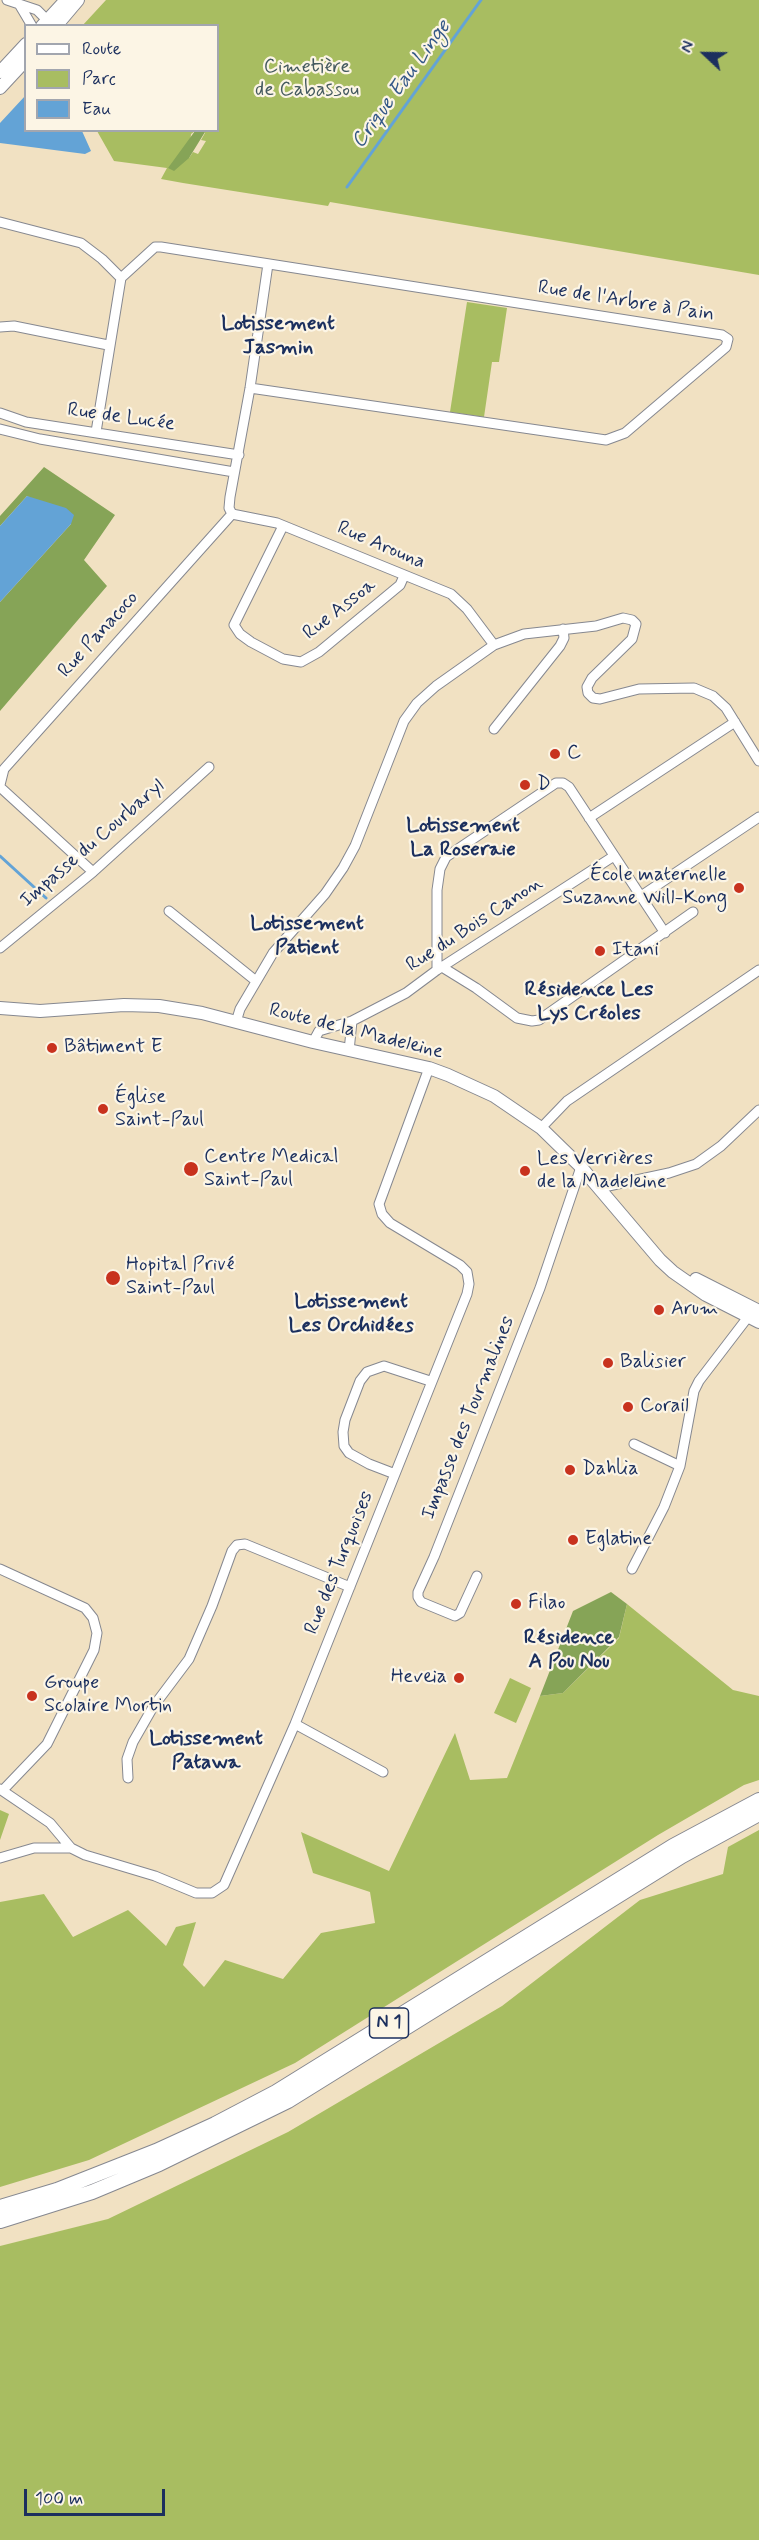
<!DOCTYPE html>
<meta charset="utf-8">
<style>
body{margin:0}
#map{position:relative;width:759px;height:2540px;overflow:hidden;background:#f1e1c2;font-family:Mynerve,sans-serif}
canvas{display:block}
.legend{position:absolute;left:24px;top:24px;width:195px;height:108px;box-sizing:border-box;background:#fcf5e5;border:2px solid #a2a6af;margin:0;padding:8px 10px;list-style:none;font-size:18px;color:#1b2f5e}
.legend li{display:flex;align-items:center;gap:12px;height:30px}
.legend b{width:30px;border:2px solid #a2a6af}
.north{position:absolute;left:675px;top:24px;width:60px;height:60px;-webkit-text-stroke:4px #fcf5e5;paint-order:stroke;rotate:292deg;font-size:16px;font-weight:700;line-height:24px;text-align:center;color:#1b2f5e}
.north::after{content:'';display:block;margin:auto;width:21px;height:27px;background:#1b2f5e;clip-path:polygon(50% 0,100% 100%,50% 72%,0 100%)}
.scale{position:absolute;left:24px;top:2489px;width:141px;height:27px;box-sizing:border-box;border:3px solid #1b2f5e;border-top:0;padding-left:8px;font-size:18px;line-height:21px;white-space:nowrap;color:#1b2f5e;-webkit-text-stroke:4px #fcf5e5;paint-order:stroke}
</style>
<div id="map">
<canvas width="759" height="2540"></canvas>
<ul class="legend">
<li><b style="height:8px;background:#fff"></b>Route</li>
<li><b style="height:16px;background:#a8bd61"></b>Parc</li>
<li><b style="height:16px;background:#63a3d6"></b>Eau</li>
</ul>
<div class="north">N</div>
<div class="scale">100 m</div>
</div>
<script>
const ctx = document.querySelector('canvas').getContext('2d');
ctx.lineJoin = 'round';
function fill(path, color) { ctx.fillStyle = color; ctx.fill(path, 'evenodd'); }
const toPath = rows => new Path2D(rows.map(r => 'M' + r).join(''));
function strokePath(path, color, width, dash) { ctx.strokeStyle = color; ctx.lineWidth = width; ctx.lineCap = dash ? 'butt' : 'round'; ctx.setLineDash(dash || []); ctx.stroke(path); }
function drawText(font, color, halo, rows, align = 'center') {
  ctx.font = font + ' Mynerve,sans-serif'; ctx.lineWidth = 4.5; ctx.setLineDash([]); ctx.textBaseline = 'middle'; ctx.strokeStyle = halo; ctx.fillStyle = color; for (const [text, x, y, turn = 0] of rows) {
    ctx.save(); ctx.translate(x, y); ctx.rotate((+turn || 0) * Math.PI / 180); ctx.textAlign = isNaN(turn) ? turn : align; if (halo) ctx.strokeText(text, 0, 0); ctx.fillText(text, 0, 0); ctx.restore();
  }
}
fill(toPath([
 [106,0,759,0,759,275,330,202,328,206,183,183,161,179,167,168,114,161,97,131,195,131,191,134,189,158,193,152,198,154,206,141,201,140,205,133,204,131,218,130,218,26,82,26],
 [467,302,507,308,499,362,492,362,484,417,450,412],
 [627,1604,733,1690,759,1696,759,1780,744,1785,658,1835,295,2063,89,2160,0,2187,0,1902,44,1894,73,1937,128,1910,166,1946,176,1927,196,1922,183,1965,204,1987,225,1960,283,1979,321,1933,375,1923,370,1892,313,1873,301,1832,389,1871,455,1733,470,1780,507,1778,540,1696,563,1693,619,1638],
 [510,1678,531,1688,516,1723,494,1713],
 [0,1810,9,1814,0,1840],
 [759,1830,759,2540,0,2540,0,2246,108,2219,288,2132,502,2006,640,1900,723,1874,728,1847]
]), '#a8bd61');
fill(toPath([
 [195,131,205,132,189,158,174,171,168,168],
 [44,467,115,515,84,560,107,586,0,711,0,602,71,524,27,496,0,526,0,516],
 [611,1592,627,1604,619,1637,563,1693,540,1696,573,1611]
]), '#86a457');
fill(toPath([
 [25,96,26,130,82,131,91,151,85,154,0,143,0,123],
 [27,496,66,508,74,515,71,524,0,602,0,526]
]), '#63a3d6');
strokePath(toPath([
 [347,187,481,0],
 [0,856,46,898]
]), '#63a3d6', 3);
const street = toPath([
 [7,0,37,10,47,20,47,26],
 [19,4,32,26],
 [0,222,81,243,102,259,121,278],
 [0,327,14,326,108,345],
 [0,413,26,422,239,455],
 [0,429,40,439,234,472],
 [96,432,121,278,155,247,161,247,722,335,728,339,726,347,625,433,606,440,250,388],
 [232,514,277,523,451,594,467,609,494,645],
 [232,514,229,508,230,497,250,388,268,264],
 [283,526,234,625,240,634,251,642,283,659,301,662,319,652,400,585,404,576],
 [494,729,560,646,564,638,563,629],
 [0,785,4,769,232,514],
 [0,787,93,872],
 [589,818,735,722],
 [641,896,759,817],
 [169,911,256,981],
 [0,948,93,872,209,767],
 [442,967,476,988,517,1018,532,1021,539,1020,693,912],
 [437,970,437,890,440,869,446,857,556,783,563,783,569,787,665,933],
 [236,1022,240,1009,273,953,325,894,343,868,355,846,404,721,417,703,436,686,494,645,524,634,596,626,623,618,632,620,636,624,632,639,592,678,587,687,588,693,593,698,600,699,639,689,694,688,713,696,726,708,759,761],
 [313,1042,319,1031,352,1021,406,993,437,970,614,856],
 [349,1051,352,1021],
 [541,1128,567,1101,759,970],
 [599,1188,669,1173,696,1164,721,1146,759,1110],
 [634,1444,680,1466],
 [395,1474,369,1464,349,1453,344,1446,343,1432,345,1420,360,1381,367,1372,384,1366,430,1381],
 [0,1569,85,1608,93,1618,97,1633,94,1650,47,1744,3,1790],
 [632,1569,664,1507,680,1466,694,1391,699,1381,748,1317],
 [477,1576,460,1613,455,1616,421,1602,418,1597,418,1592,434,1557,540,1288,581,1167],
 [295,1724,383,1772],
 [128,1778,127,1759,133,1742,153,1707,189,1659,212,1606,232,1551,237,1545,245,1544,350,1587],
 [0,1789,50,1823,71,1848],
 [0,1858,34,1848,71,1848,85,1855,155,1876,196,1893,212,1893,224,1885,295,1724,467,1294,469,1284,467,1272,460,1265,390,1223,382,1214,379,1204,429,1068]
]);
const secondary = toPath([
 [42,26,66,0],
 [56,26,78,0],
 [0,72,26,44],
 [0,88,26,60],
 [0,1008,40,1011,124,1005,159,1006,202,1013,313,1042,429,1068,448,1075,494,1096,541,1128,581,1167,660,1260,673,1272,706,1295,759,1322],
 [696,1279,759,1311]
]);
const primary = toPath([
 [0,2207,57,2190,156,2151,215,2124,276,2092,673,1846,759,1800],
 [0,2221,92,2192,159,2164,288,2101,682,1856,759,1814]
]);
strokePath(street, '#868890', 11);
strokePath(secondary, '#868890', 14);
strokePath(primary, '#868890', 16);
strokePath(street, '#fff', 9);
strokePath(secondary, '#fff', 12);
strokePath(primary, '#fff', 14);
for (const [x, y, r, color] of [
 [555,754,6,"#c8321e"],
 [525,785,6,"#c8321e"],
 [739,888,6,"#c8321e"],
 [600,951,6,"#c8321e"],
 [52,1048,6,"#c8321e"],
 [103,1109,6,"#c8321e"],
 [191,1169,8,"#c8321e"],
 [525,1171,6,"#c8321e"],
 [113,1278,8,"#c8321e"],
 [659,1310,6,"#c8321e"],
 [608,1363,6,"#c8321e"],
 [628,1407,6,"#c8321e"],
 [570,1470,6,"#c8321e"],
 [573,1540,6,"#c8321e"],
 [516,1604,6,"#c8321e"],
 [459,1678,6,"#c8321e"],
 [32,1696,6,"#c8321e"]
]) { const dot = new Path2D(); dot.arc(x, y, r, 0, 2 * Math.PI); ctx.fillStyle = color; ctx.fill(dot); strokePath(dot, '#fcf5e5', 2); }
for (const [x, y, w] of [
 [389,2023,39]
]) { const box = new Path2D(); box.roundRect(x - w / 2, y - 15, w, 30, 4.5); ctx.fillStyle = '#fcf5e5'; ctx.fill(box); strokePath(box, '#1b2f5e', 1.5); }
drawText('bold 18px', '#1b2f5e', null, [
 ["N 1",389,2023]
]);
drawText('20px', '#455a5f', '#fcf5e5', [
 ["Cimetière",307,68],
 ["de Cabassou",307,91]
]);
drawText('20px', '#1b2f5e', '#fcf5e5', [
 ["Rue de l'Arbre à Pain",626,302,9],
 ["Rue de Lucée",121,418,8],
 ["Rue Arouna",381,546,23],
 ["Rue Assoa",340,610,-38],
 ["Rue Panacoco",99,635,-48],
 ["Impasse du Courbaryl",93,844,-41],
 ["Rue du Bois Canon",475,925,-33],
 ["Route de la Madeleine",356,1032,14],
 ["Impasse des Tourmalines",469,1418,-68],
 ["Rue des Turquoises",340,1563,-68]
]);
drawText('20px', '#1b2f5e', '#fcf5e5', [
 ["C",567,754],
 ["D",537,785],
 ["École maternelle",727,876,"right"],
 ["Suzanne Will-Kong",727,899,"right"],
 ["Itani",612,951],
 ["Bâtiment E",64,1048],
 ["Église",115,1098],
 ["Saint-Paul",115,1121],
 ["Centre Medical",204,1158],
 ["Saint-Paul",204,1181],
 ["Les Verrières",537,1160],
 ["de la Madeleine",537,1183],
 ["Hopital Privé",126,1266],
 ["Saint-Paul",126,1289],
 ["Arum",671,1310],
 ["Balisier",620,1363],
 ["Corail",640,1407],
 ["Dahlia",582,1470],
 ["Eglatine",585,1540],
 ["Filao",528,1604],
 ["Heveia",447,1678,"right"],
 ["Groupe",44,1684],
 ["Scolaire Mortin",44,1707]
], 'left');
drawText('italic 21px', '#345888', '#fcf5e5', [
 ["Crique Eau Linge",402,85,-54]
]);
drawText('bold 21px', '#1b2f5e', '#fcf5e5', [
 ["Lotissement",278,325],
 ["Jasmin",278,349],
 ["Lotissement",463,827],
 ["La Roseraie",463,851],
 ["Lotissement",307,925],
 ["Patient",307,949],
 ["Résidence Les",589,991],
 ["Lys Créoles",589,1015],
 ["Lotissement",351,1303],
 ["Les Orchidées",351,1327],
 ["Résidence",569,1639],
 ["A Pou Nou",569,1663],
 ["Lotissement",206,1740],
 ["Patawa",206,1764]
]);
</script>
